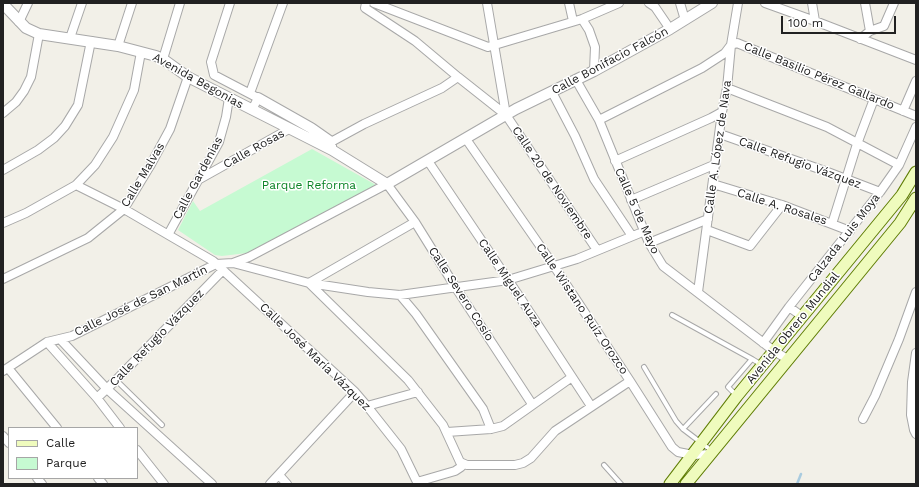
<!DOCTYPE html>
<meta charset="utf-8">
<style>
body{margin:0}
#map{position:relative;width:919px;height:487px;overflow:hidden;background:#f2f0e8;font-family:"Work Sans",sans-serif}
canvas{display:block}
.frame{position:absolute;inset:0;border:4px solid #212121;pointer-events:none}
.legend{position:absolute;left:8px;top:427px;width:130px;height:52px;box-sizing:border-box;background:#fff;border:1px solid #a6a6a6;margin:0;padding:5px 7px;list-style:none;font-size:12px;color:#212121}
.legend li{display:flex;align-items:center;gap:8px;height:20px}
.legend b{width:20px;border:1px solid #a6a6a6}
.scale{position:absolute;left:781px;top:16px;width:115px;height:18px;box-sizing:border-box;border:2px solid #212121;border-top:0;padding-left:5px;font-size:12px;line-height:14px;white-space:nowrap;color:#212121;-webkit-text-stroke:3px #fff;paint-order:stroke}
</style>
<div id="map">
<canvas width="919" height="487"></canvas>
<div class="frame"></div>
<ul class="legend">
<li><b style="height:5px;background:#effbbd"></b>Calle</li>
<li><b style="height:11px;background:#c6fad2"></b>Parque</li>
</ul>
<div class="scale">100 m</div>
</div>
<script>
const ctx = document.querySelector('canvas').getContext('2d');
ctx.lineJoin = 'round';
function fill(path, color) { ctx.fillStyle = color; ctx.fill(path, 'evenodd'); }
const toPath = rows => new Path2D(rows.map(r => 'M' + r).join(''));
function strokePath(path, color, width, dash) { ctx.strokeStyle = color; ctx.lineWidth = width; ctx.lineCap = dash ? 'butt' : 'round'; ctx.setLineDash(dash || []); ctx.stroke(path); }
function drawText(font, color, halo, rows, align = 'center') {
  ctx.font = font + ' "Work Sans",sans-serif'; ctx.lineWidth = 3; ctx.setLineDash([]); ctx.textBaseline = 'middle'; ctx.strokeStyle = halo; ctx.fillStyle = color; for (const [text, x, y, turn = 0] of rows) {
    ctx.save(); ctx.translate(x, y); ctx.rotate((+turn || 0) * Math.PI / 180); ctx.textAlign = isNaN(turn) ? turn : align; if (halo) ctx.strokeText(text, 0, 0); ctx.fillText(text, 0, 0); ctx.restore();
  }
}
fill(toPath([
 [312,149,376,185,247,253,222,256,215,255,178,230,193,201,200,211]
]), '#c6fad2');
strokePath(toPath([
 [797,484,801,474]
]), '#a9cbdf', 2.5);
const service = toPath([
 [672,315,752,359],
 [644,367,676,421,683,429,712,451],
 [116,380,162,425],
 [737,396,728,387,752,359,762,365],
 [683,429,716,394],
 [604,465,621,484]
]);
const minor = toPath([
 [230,3,211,62,214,75,258,98,252,110],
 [366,3,365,8,415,41,458,77],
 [374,3,488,47,582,19,619,3],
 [487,3,506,115],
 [569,3,573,21],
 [649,3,655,7,670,29],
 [680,3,685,20],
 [765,3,815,21,916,60],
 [812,3,815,21],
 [865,3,870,31],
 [582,19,589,30,595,47,594,71],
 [19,22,28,3],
 [70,38,82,3],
 [860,39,870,31,884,26,894,3],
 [118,46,132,3],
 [163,59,180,3],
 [576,80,599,120,649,243,663,266,774,351,789,360],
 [727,88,827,127,899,165],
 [552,92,575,136,594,179,632,236],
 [250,93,283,3],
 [903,111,916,81],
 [3,113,16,102,24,91,31,77,39,34],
 [599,120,702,68,725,53,731,45,737,43,916,116],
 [720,134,825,171,880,192],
 [466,139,554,266,630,381,672,447,678,452,693,455,711,454],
 [332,146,331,142,364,124,442,88,458,77,506,115,597,250],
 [428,161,521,299,591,406],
 [615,161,711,118,722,112],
 [3,170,38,150,54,138,65,126,78,105,91,41],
 [198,180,289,129],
 [713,184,782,205,850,231],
 [76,185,124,209,213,261,355,392,367,406,401,449,418,484],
 [631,200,716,164],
 [415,222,309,283,408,380,443,425,460,462,467,465,515,465,523,463,531,458,555,431,630,381],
 [3,223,26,213,76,185,95,165,113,137,134,90,141,52],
 [832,224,857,144,874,99],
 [707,230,750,246,782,205],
 [169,233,219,142,226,117,229,98],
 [649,243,708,219],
 [233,263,309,283,368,292,400,295,508,280,577,259,645,231],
 [3,279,88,238,124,209,150,166,170,129,188,77],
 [698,292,722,112,727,88,731,45,738,3],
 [400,295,416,314,483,409,491,429],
 [789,307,803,317],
 [60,339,107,389,212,484],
 [47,342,97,398,120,428],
 [763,343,789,307,880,192,899,165,916,127],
 [916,353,912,382,911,415,914,430,916,434],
 [8,368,57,428],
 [3,371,47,342,72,336,216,264,233,263,249,257,387,184,415,222,456,288,532,404],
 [97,398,116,380,223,270],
 [367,406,418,392],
 [863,419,875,396,899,339,916,292],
 [447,432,491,429,503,426,572,377],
 [3,436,9,443],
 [137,450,164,484],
 [279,475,287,484],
 [37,478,42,484],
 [98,478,103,484],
 [417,482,455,471,461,467,464,464],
 [270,484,355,392]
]);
const tertiary = toPath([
 [3,4,26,28,39,34,118,46,156,56,163,59,188,77,332,150,387,184,516,109,594,71,670,29,712,3],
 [258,98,311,128,331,142]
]);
const secondary = toPath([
 [670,484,737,396,902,195,916,172],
 [686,484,900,223,916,198]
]);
strokePath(service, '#a8a8a8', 6);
strokePath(minor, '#a8a8a8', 10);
strokePath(tertiary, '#a8a8a8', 12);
strokePath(secondary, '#5f7d04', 13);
strokePath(service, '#fff', 4);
strokePath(minor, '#fff', 8);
strokePath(tertiary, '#fff', 10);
strokePath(secondary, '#effbbd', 11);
drawText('12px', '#212121', '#fff', [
 ["Calle Bonifacio Falcón",610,61,-28],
 ["Calle Basilio Pérez Gallardo",819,76,22],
 ["Avenida Begonias",198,81,29],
 ["Calle A. López de Nava",718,147,-82],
 ["Calle Rosas",254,149,-29],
 ["Calle Refugio Vázquez",800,163,20],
 ["Calle Malvas",143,175,-59],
 ["Calle Gardenias",198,178,-62],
 ["Calle 20 de Noviembre",552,183,56],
 ["Calle A. Rosales",782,207,18],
 ["Calle 5 de Mayo",637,211,66],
 ["Calzada Luis Moya",844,238,-52],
 ["Calle Miguel Auza",510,283,56],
 ["Calle Severo Cosío",461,294,57],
 ["Calle José de San Martín",141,301,-26],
 ["Calle Wistano Ruíz Orozco",582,309,56],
 ["Avenida Obrero Mundial",793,328,-51],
 ["Calle Refugio Vázquez",157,338,-46],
 ["Calle José María Vázquez",315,357,44]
]);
drawText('12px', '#0b8426', '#fff', [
 ["Parque Reforma",309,185]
]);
</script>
